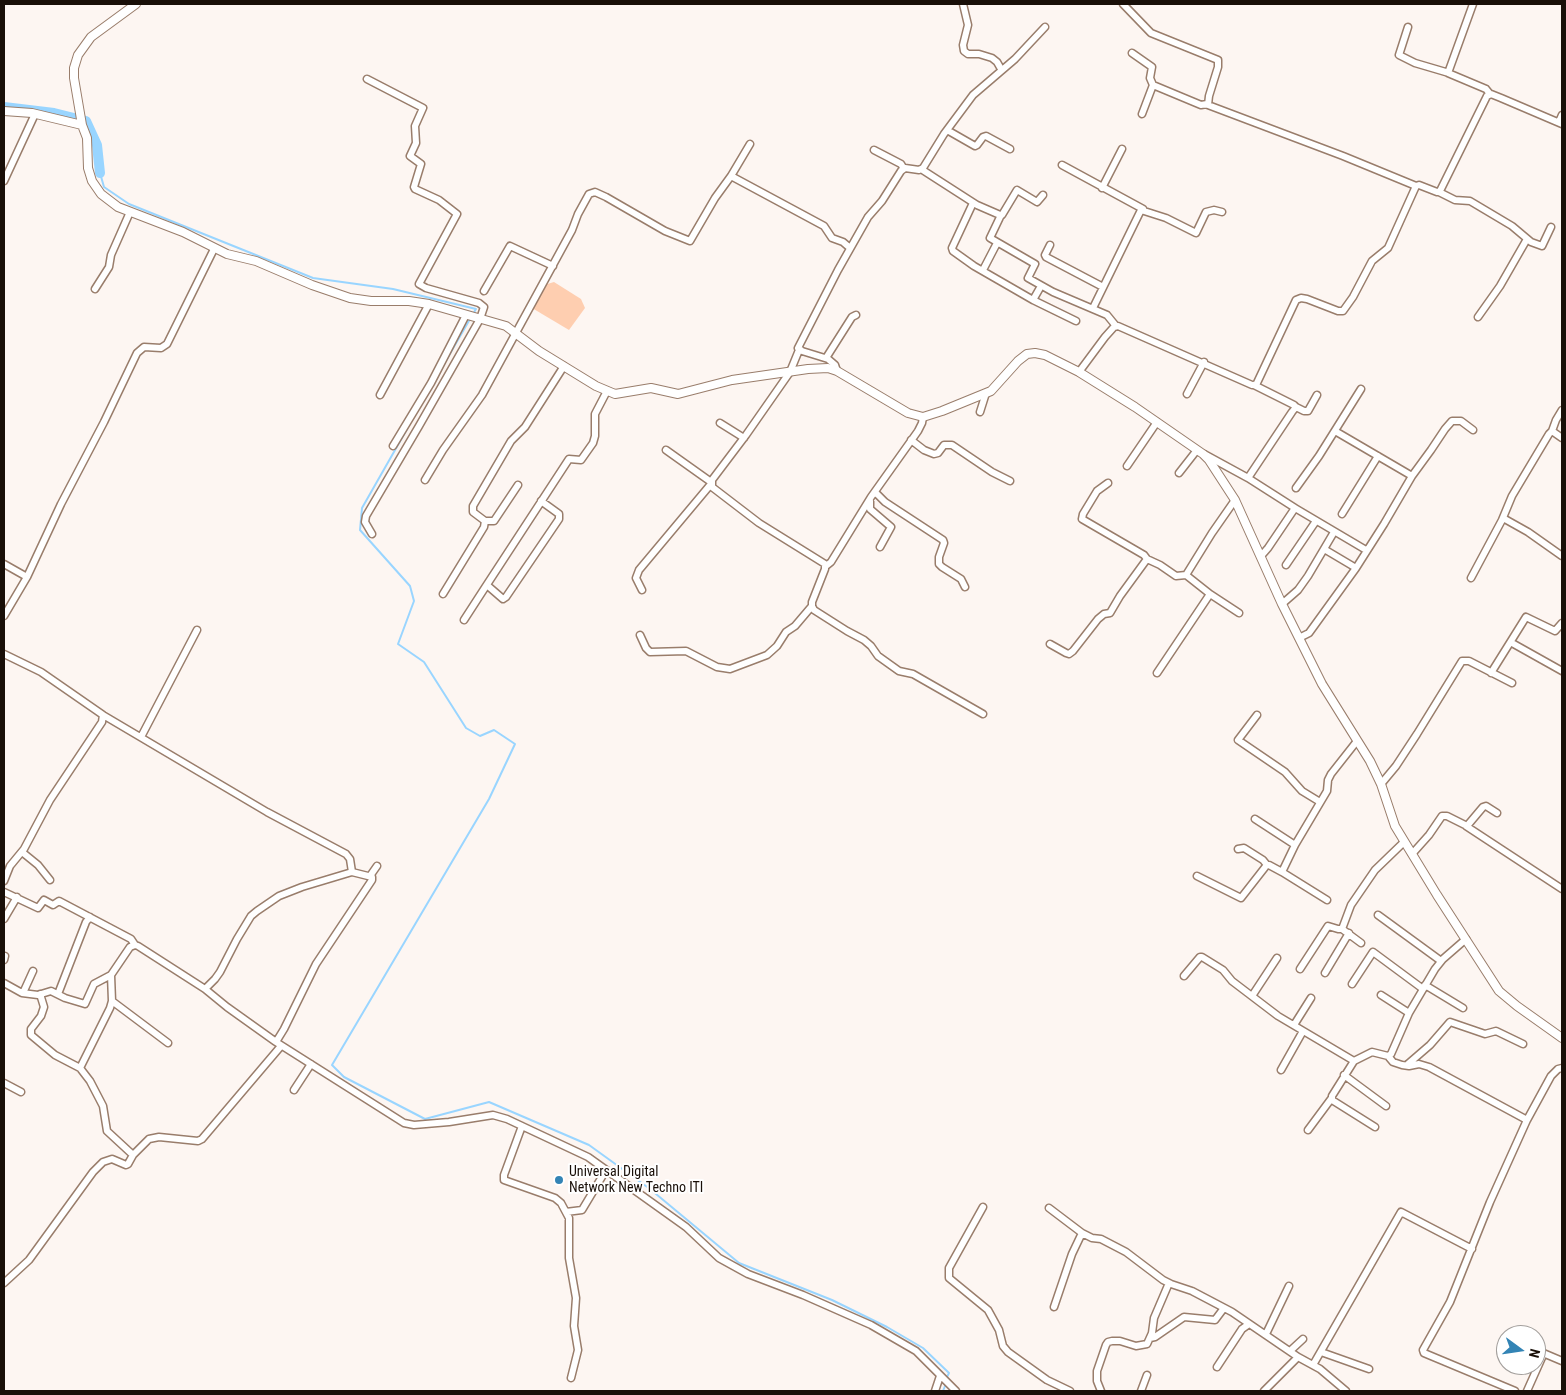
<!DOCTYPE html>
<style>
body{margin:0}
#map{position:relative;width:1566px;height:1395px;overflow:hidden;background:#fdf6f2;font-family:"Roboto Condensed",sans-serif}
canvas{display:block}
.frame{position:absolute;inset:0;border:5px solid #190f08;pointer-events:none}
.north{position:absolute;left:1496px;top:1325px;width:50px;height:50px;box-sizing:border-box;background:#fff;border:1px solid #a39f9c;border-radius:50%;rotate:104deg;font-size:14px;font-weight:700;line-height:20px;text-align:center;color:#190f08}
.north::after{content:'';display:block;margin:auto;width:18px;height:22px;background:#3384b5;clip-path:polygon(50% 0,100% 100%,50% 72%,0 100%)}
</style>
<div id="map">
<canvas width="1566" height="1395"></canvas>
<div class="frame"></div>
<div class="north">N</div>
</div>
<script>
const ctx = document.querySelector('canvas').getContext('2d');
ctx.lineJoin = 'round';
function fill(path, color) { ctx.fillStyle = color; ctx.fill(path, 'evenodd'); }
const toPath = rows => new Path2D(rows.map(r => 'M' + r).join(''));
function strokePath(path, color, width, dash) { ctx.strokeStyle = color; ctx.lineWidth = width; ctx.lineCap = dash ? 'butt' : 'round'; ctx.setLineDash(dash || []); ctx.stroke(path); }
function drawText(font, color, halo, rows, align = 'center') {
  ctx.font = font + ' "Roboto Condensed",sans-serif'; ctx.lineWidth = 4; ctx.setLineDash([]); ctx.textBaseline = 'middle'; ctx.strokeStyle = halo; ctx.fillStyle = color; for (const [text, x, y, turn = 0] of rows) {
    ctx.save(); ctx.translate(x, y); ctx.rotate((+turn || 0) * Math.PI / 180); ctx.textAlign = isNaN(turn) ? turn : align; if (halo) ctx.strokeText(text, 0, 0); ctx.fillText(text, 0, 0); ctx.restore();
  }
}
fill(toPath([
 [554,282,581,299,585,308,569,330,532,308,544,285]
]), '#feceb0');
strokePath(toPath([
 [100,173,104,187,129,204,313,278,393,289,476,309,473,314],
 [444,364,470,319],
 [407,429,362,508,360,530,410,586,414,601,398,644,424,662,466,728,480,736,494,730,515,744,489,799,332,1065,344,1077,425,1119,489,1102,589,1145,650,1189,739,1263,832,1300,887,1327,923,1348,949,1373,947,1377],
 [943,1391,945,1386]
]), '#99d5ff', 2);
strokePath(toPath([
 [4,107,54,113,86,121,97,145,100,173]
]), '#99d5ff', 10);
const minor = toPath([
 [963,4,968,25,963,45,964,51,968,54,979,54,992,58,997,62,1001,69],
 [1123,4,1151,33,1218,60,1218,67,1209,96,1208,105,1343,156,1416,186],
 [1473,4,1448,73,1486,89,1490,94],
 [1408,27,1399,55,1415,63,1449,73],
 [1132,53,1152,67,1150,78,1153,85],
 [367,79,423,108,415,126,416,143,410,156,421,164,414,187,415,189,439,200,457,214,419,284,426,288,479,303,484,307,480,319,419,426,366,516,365,522,372,534],
 [1142,114,1153,85,1201,105,1207,104],
 [1559,122,1562,115],
 [947,130,975,146,977,145,983,137,986,136,1010,149],
 [874,150,901,164,904,169],
 [1062,165,1143,209],
 [921,169,977,205,1000,215,1002,215,1017,190,1037,202,1043,195],
 [731,176,824,226,832,238,843,242,850,248],
 [4,181,35,114],
 [1102,188,1122,149],
 [1439,192,1455,200,1470,201,1512,226,1531,242,1542,246,1551,227],
 [973,203,952,248,953,251,974,266,1033,300,1076,321],
 [1001,215,990,238,1035,264,1028,278,1053,292,1107,315,1116,326],
 [1050,245,1045,255,1046,257,1103,287],
 [983,270,997,243],
 [95,289,109,267,111,255,130,212],
 [484,291,510,246,553,266],
 [1033,300,1041,286],
 [1093,308,1141,210,1166,218,1196,233,1206,212,1214,210,1222,212],
 [1478,317,1500,286,1527,239],
 [799,350,790,372,746,435,712,480,712,487,759,523,825,564,825,569,812,602,812,606,814,610,847,631,864,640,871,646,878,656,899,671,913,674,983,714],
 [826,358,852,317,856,315],
 [837,371,835,365,828,359,802,351,798,348,838,270,868,217,882,201,901,171,905,168,919,170,923,168,944,134,973,95,1015,59,1045,27],
 [1079,372,1105,337,1114,327,1118,326,1252,385,1256,385,1296,300,1301,298,1307,299,1338,311,1343,311,1353,297,1372,261,1388,248,1416,186,1419,185,1437,192,1440,191,1487,96,1491,94,1501,98,1562,124],
 [1254,385,1294,405,1296,407],
 [1187,394,1204,362],
 [380,395,429,304],
 [980,412,986,393],
 [720,423,744,438],
 [1335,431,1412,476],
 [1552,431,1556,420,1562,410],
 [911,440,924,450,934,454,938,453,944,445,952,445,992,472,1010,481],
 [393,446,431,383,466,315],
 [666,450,711,482],
 [1204,454,1248,478,1295,508],
 [1127,466,1157,422],
 [1179,473,1197,450],
 [1248,478,1292,412,1296,407,1304,411,1308,411,1317,395],
 [425,480,443,450,482,395,572,230,578,214,589,194,595,192,606,197,665,231,690,241,715,198,731,176,750,144],
 [1108,483,1097,491,1083,514,1082,519,1144,555,1147,559],
 [1296,488,1319,456,1361,389],
 [875,492,885,502,943,540,944,543,939,557,939,564,942,567,961,579,965,587],
 [1235,500,1212,533,1186,575,1210,594,1239,613],
 [870,501,870,509,891,527,880,547],
 [1342,514,1378,456],
 [1503,518,1528,532,1562,556],
 [485,521,494,521,518,485],
 [1324,549,1356,568],
 [1261,556,1268,548,1295,508,1366,550],
 [4,564,27,577],
 [1286,565,1316,521],
 [826,566,831,562,871,497,918,431,922,423,923,417],
 [1471,578,1502,520,1512,496,1549,434,1552,431,1562,438],
 [486,586,569,459,581,460,593,443,595,436,595,414,607,391],
 [642,590,636,578,639,570,711,484],
 [443,594,484,527,485,521,473,512,473,506,511,441,525,427,564,366],
 [1282,604,1298,590,1308,576,1334,532],
 [4,616,27,577,61,504,104,422,137,353,144,347,161,348,167,344,214,249],
 [464,620,486,586,488,586,503,599,506,597,559,519,559,514,541,501],
 [640,635,646,648,650,652,686,651,717,667,730,669,767,655,777,646,786,632,795,626,812,606],
 [1299,638,1309,633,1356,568,1384,524,1412,476,1431,450,1445,429,1452,421,1461,421,1473,430],
 [1510,643,1512,643,1562,671],
 [1050,644,1066,653,1069,654,1073,651,1098,619,1104,614,1110,613,1120,596,1147,559,1160,565,1176,576,1186,575],
 [4,654,41,672,103,715,102,722,50,800,24,849,10,866,4,881],
 [1157,673,1210,594],
 [1491,673,1526,617,1555,631,1562,623],
 [103,715,267,812,346,854,350,859,352,872,372,877,372,880,316,964,284,1029,276,1042],
 [1257,715,1238,740,1285,772,1302,791,1320,802],
 [141,737,197,630],
 [1381,784,1396,766,1417,734,1462,661,1469,661,1512,683],
 [1255,819,1295,845],
 [1466,826,1562,889],
 [1238,849,1244,848,1263,860,1267,865],
 [22,852,38,865,50,880],
 [1412,854,1429,835,1442,816,1447,816,1467,826,1483,807,1486,806,1497,813],
 [1282,872,1327,900],
 [370,876,377,866],
 [1197,876,1241,898,1266,866,1269,865,1282,872,1295,845,1327,791,1328,780,1331,774,1357,741],
 [4,892,38,908,44,900,53,905,59,901,131,939,135,945],
 [1378,915,1441,961],
 [4,919,17,897],
 [1361,943,1342,929,1351,905,1375,870,1404,842],
 [4,960,5,956],
 [1300,969,1328,926,1338,929,1342,929],
 [1325,973,1349,933],
 [1184,976,1200,957,1202,957,1223,970,1232,981,1278,1016,1354,1061],
 [4,983,22,993,38,995,51,991,65,998,85,1004,94,984,111,975,130,947,135,945,138,946,205,989,227,1007,276,1042,404,1123,414,1125,449,1122,493,1115,507,1119,588,1157,686,1227,719,1258,748,1274,803,1295,871,1325,916,1351,956,1391],
 [1352,984,1373,952,1423,989],
 [1425,985,1463,1008],
 [205,989,215,979,220,972,237,939,251,916,257,911,279,896,302,887,352,872],
 [23,993,33,971],
 [40,994,44,1007,41,1016,31,1029,31,1035,55,1055,80,1068,90,1081,103,1106,107,1131,133,1155],
 [58,994,86,922,90,917],
 [1381,995,1409,1013],
 [1252,996,1277,958],
 [112,1001,168,1043],
 [1294,1025,1311,998],
 [1388,1056,1393,1062,1402,1065,1409,1066,1419,1064,1429,1067,1527,1120],
 [1408,1064,1430,1045,1450,1022,1485,1034,1496,1031,1523,1044],
 [80,1068,110,1008,112,1001,111,975],
 [1281,1070,1303,1031],
 [1344,1075,1386,1106],
 [4,1083,21,1092],
 [294,1090,311,1064],
 [522,1126,504,1175,504,1180,555,1198,561,1203,569,1218,569,1258,576,1298,574,1326,578,1350,571,1378],
 [1375,1127,1332,1100,1332,1096,1354,1061,1372,1052,1388,1056,1391,1054,1409,1013,1435,969,1443,959,1466,939],
 [1308,1130,1331,1099],
 [983,1207,949,1268,949,1278,988,1310,999,1330,1003,1346,1008,1352,1047,1380,1070,1391],
 [1049,1208,1082,1233,1092,1238,1101,1239,1126,1252,1163,1280,1171,1284,1192,1291,1232,1312,1298,1357],
 [566,1212,582,1210,606,1170],
 [4,1283,29,1260,93,1172,103,1162,112,1159,126,1165,128,1164,133,1155,149,1139,159,1137,198,1141,202,1139,281,1046],
 [1054,1307,1072,1254,1082,1233],
 [1266,1334,1289,1286],
 [1150,1338,1155,1337,1184,1317,1215,1320,1224,1308],
 [1536,1350,1562,1361],
 [1290,1351,1303,1339],
 [1321,1352,1369,1369],
 [1313,1365,1401,1212,1472,1249],
 [1217,1367,1242,1329,1249,1324],
 [935,1391,940,1376],
 [1101,1391,1097,1381,1097,1371,1106,1345,1108,1342,1112,1341,1120,1341,1136,1346,1147,1344,1152,1333,1154,1318,1169,1283],
 [1141,1391,1147,1375],
 [1264,1391,1298,1357,1320,1369,1346,1391],
 [1515,1391,1424,1353,1423,1350,1450,1302,1490,1202,1527,1120,1551,1076,1558,1069,1562,1068],
 [1527,1391,1544,1353]
]);
const tertiary = toPath([
 [4,111,32,113,82,125,87,138,88,168,92,181,101,194,118,207,183,232,227,254,256,261,312,285,350,298,371,301,409,301,429,304,506,326,539,351,596,386,615,394,651,388,678,394,732,380,808,369,828,368,837,371,908,413,923,417,942,411,991,391,1018,361,1027,354,1035,353,1045,355,1079,372,1135,407,1203,454,1209,460,1235,500,1282,604,1322,684,1370,761,1381,784,1395,826,1437,895,1499,991,1517,1006,1562,1038],
 [82,125,74,78,74,68,78,55,91,37,136,4]
]);
strokePath(minor, '#997d6b', 9);
strokePath(tertiary, '#997d6b', 10);
strokePath(minor, '#fff', 6);
strokePath(tertiary, '#fff', 8);
for (const [x, y, r, color] of [
 [559,1180,5,"#3384b5"]
]) { const dot = new Path2D(); dot.arc(x, y, r, 0, 2 * Math.PI); ctx.fillStyle = color; ctx.fill(dot); strokePath(dot, '#fff', 2); }
drawText('14px', '#190f08', '#fff', [
 ["Universal Digital",569,1172],
 ["Network New Techno ITI",569,1188]
], 'left');
</script>
